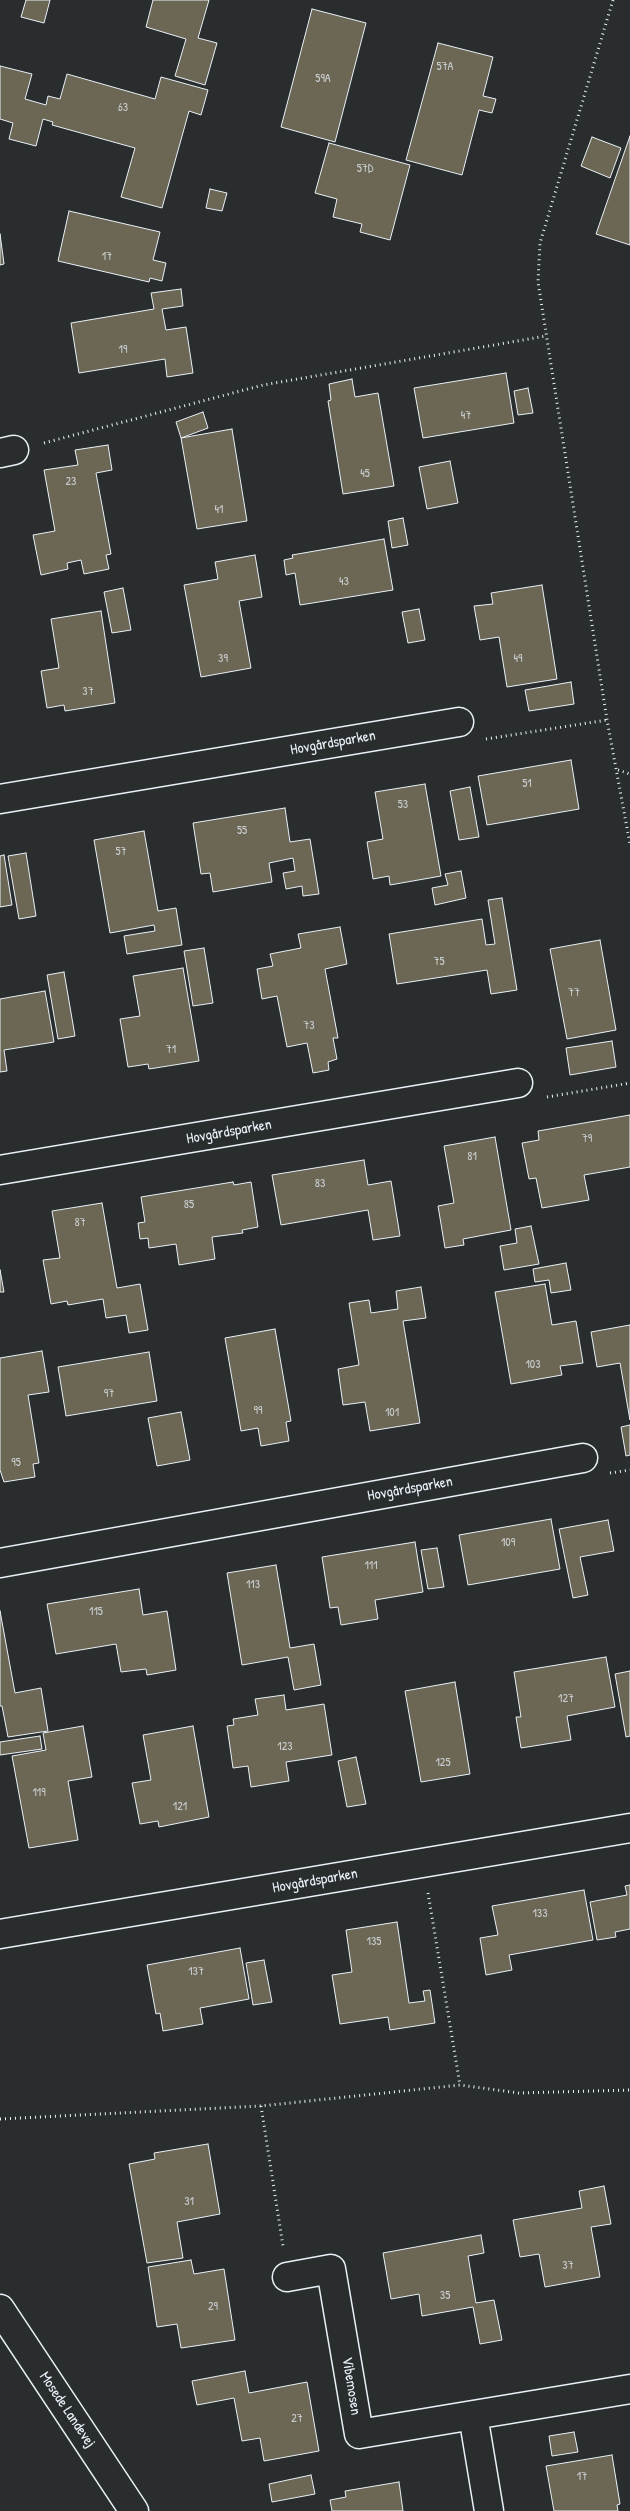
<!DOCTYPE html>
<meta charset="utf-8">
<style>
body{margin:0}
canvas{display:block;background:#2a2d2e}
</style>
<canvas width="630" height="2511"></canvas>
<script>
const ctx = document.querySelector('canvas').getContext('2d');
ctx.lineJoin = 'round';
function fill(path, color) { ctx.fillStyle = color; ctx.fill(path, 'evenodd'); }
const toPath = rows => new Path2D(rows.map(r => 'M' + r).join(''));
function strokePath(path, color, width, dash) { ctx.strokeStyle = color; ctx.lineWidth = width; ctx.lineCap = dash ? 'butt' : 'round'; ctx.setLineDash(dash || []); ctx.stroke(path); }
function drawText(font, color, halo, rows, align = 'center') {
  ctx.font = font + ' "Patrick Hand",sans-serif'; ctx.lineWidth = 4; ctx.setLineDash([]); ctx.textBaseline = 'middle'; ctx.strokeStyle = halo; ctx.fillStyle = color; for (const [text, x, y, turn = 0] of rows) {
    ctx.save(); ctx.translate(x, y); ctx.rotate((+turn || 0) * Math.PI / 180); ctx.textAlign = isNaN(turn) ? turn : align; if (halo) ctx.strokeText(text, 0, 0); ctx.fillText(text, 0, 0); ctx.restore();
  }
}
const building = toPath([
 [26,0,50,0,44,23,21,17,26,0],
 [153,0,209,0,198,38,217,43,205,85,175,76,186,39,146,27,153,0],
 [312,9,366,23,335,142,281,127,312,9],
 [438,43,493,57,483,96,496,99,492,113,479,110,462,175,406,160,438,43],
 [0,66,32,74,25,99,46,105,48,96,60,99,67,74,155,99,161,77,208,90,201,115,189,111,162,208,121,197,135,148,52,125,53,122,43,119,36,146,9,139,13,123,0,119,0,66],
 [630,136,630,245,596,234,630,136],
 [592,137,621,148,610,178,581,166,592,137],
 [329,143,410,165,390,240,360,232,362,224,333,217,337,199,315,193,329,143],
 [210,189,227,193,222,211,206,208,210,189],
 [69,211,160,232,153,260,166,263,162,281,150,278,149,282,58,261,69,211],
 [0,234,4,264,0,265,0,234],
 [181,289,183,306,162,309,166,330,186,327,193,373,167,377,165,359,79,373,71,323,154,309,151,293,181,289],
 [506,373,514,423,423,438,414,388,506,373],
 [352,379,355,397,378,393,394,486,343,494,328,401,331,400,329,384,352,379],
 [528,388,533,413,518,415,514,391,528,388],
 [203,412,208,428,181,438,176,422,203,412],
 [232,429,247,521,197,529,181,438,232,429],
 [108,445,112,470,96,473,111,554,106,555,109,569,84,574,81,560,67,563,68,569,41,575,33,535,55,531,44,470,78,465,75,450,108,445],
 [450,461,458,503,427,509,419,467,450,461],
 [403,518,408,545,392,548,388,521,403,518],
 [384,539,393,590,300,605,295,573,286,575,284,560,293,558,292,555,384,539],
 [255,555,262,597,239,601,251,668,201,677,184,585,218,579,215,562,255,555],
 [542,585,557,679,507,687,499,637,480,640,474,606,493,604,491,593,542,585],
 [123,588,131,630,112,633,104,592,123,588],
 [419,609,425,640,408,643,402,612,419,609],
 [101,611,115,703,65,711,64,705,47,708,41,671,59,668,51,619,101,611],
 [571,682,574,704,529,711,525,690,571,682],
 [571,760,579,809,487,825,478,776,571,760],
 [425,784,441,876,390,885,389,876,373,879,367,842,383,839,375,792,425,784],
 [470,787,479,837,459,840,450,791,470,787],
 [285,808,290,842,310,839,319,894,303,896,302,886,286,889,283,873,295,871,293,858,269,863,272,882,213,892,210,873,201,874,193,823,285,808],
 [144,831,158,911,176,908,182,945,127,954,124,936,155,931,154,925,110,933,94,840,144,831],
 [26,853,36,916,19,919,8,856,26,853],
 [4,855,12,905,0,907,0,856,4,855],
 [461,871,466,898,435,905,432,888,448,885,445,874,461,871],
 [502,898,517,990,491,994,487,970,397,984,389,934,482,919,486,945,495,944,488,900,502,898],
 [340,927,347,964,325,969,338,1038,333,1038,337,1059,328,1062,329,1070,313,1073,307,1043,287,1047,277,996,262,999,257,969,273,966,270,954,301,948,298,934,340,927],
 [600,940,616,1030,567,1039,550,949,600,940],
 [204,948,213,1003,193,1006,184,951,204,948],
 [183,968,199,1061,149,1069,148,1064,128,1067,120,1019,140,1016,133,976,183,968],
 [64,972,75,1036,58,1039,47,975,64,972],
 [45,991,54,1042,4,1050,7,1071,0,1072,0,999,45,991],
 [612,1041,616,1067,570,1075,566,1048,612,1041],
 [630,1115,630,1167,584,1175,589,1200,542,1208,536,1178,529,1179,522,1143,539,1140,538,1131,630,1115],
 [495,1137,511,1230,463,1239,464,1245,445,1248,438,1206,454,1203,444,1146,495,1137],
 [364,1160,368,1185,391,1181,400,1236,373,1240,368,1210,281,1225,272,1175,364,1160],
 [233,1182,234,1185,251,1182,258,1227,242,1230,243,1233,212,1237,215,1259,179,1265,176,1244,149,1248,148,1238,140,1239,138,1223,145,1222,141,1197,233,1182],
 [102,1203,117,1288,140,1284,148,1330,129,1333,126,1315,106,1318,103,1299,68,1305,67,1301,51,1304,43,1260,60,1258,52,1211,102,1203],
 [531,1226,539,1264,504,1270,500,1246,517,1243,515,1229,531,1226],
 [566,1263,571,1290,551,1293,549,1280,535,1282,533,1269,566,1263],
 [0,1270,4,1292,0,1292,0,1270],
 [545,1284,552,1325,576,1321,583,1363,560,1366,562,1375,511,1384,495,1292,545,1284],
 [421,1287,426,1318,403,1321,420,1423,370,1431,365,1402,343,1405,338,1369,359,1365,349,1303,369,1300,371,1313,398,1309,396,1291,421,1287],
 [630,1325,630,1420,620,1363,597,1367,591,1332,630,1325],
 [275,1329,291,1421,286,1422,289,1441,261,1446,258,1428,241,1431,225,1338,275,1329],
 [42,1351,49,1392,28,1395,39,1463,33,1464,35,1477,4,1482,0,1470,0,1358,42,1351],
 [149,1352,157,1401,66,1416,58,1367,149,1352],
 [181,1412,190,1460,157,1466,148,1418,181,1412],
 [630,1425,630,1455,626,1456,621,1427,630,1425],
 [551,1519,560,1569,468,1585,459,1535,551,1519],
 [608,1520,614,1551,580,1557,588,1595,573,1598,559,1529,608,1520],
 [415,1542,423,1592,375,1600,378,1619,341,1625,338,1607,330,1608,322,1557,415,1542],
 [437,1548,444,1587,428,1589,421,1550,437,1548],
 [276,1565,290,1648,314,1644,321,1685,294,1690,288,1657,242,1665,227,1573,276,1565],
 [139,1589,143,1615,167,1611,176,1670,147,1675,146,1669,121,1672,116,1644,56,1654,47,1604,139,1589],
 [0,1611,15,1693,41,1688,48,1731,8,1737,2,1706,0,1706,0,1611],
 [606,1657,615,1707,567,1716,571,1740,521,1748,516,1717,521,1717,514,1672,606,1657],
 [630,1671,630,1736,626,1737,615,1674,630,1671],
 [455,1682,470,1774,421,1782,405,1691,455,1682],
 [284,1695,286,1710,324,1704,332,1755,286,1762,289,1781,251,1787,248,1766,233,1768,227,1726,234,1725,233,1719,258,1715,255,1699,284,1695],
 [83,1726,92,1777,68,1781,78,1840,29,1848,12,1756,46,1750,43,1733,83,1726],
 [193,1726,209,1817,159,1827,158,1821,140,1824,132,1783,151,1780,143,1735,193,1726],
 [40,1736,42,1749,0,1755,0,1742,40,1736],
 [356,1757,366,1804,347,1807,338,1761,356,1757],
 [630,1885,630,1929,615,1932,616,1937,597,1940,590,1902,627,1895,625,1886,630,1885],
 [584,1890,593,1940,509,1955,512,1970,486,1975,480,1938,498,1935,492,1906,584,1890],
 [397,1922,409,2003,425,2001,423,1991,430,1990,435,2023,390,2030,388,2017,340,2024,332,1975,352,1972,346,1930,397,1922],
 [240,1948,249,1999,200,2008,203,2024,163,2031,160,2013,156,2014,147,1965,240,1948],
 [264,1960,272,2002,253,2005,246,1963,264,1960],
 [208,2144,220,2214,177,2222,183,2258,147,2263,129,2164,155,2159,154,2153,208,2144],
 [604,2186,611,2224,591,2227,600,2277,545,2287,539,2254,520,2257,513,2220,582,2208,579,2191,604,2186],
 [481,2235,484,2253,468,2256,476,2303,494,2300,502,2340,480,2344,473,2307,422,2316,419,2294,391,2299,383,2253,481,2235],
 [191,2260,194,2274,224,2269,235,2340,181,2348,177,2324,157,2327,148,2267,191,2260],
 [245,2371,249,2393,307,2382,319,2451,264,2461,260,2438,242,2441,234,2398,197,2405,192,2381,245,2371],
 [574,2432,578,2452,552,2456,549,2436,574,2432],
 [612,2455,620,2504,617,2505,618,2511,554,2511,546,2466,612,2455],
 [311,2475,315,2494,272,2502,269,2484,311,2475],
 [399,2482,403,2511,332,2511,330,2500,346,2497,345,2491,399,2482]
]);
fill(building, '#6c6655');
strokePath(building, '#e8f1f8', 1);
const minor = toPath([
 [0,453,14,450],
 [0,799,459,722],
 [0,1170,518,1083],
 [0,1563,583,1458],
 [0,1934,630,1828],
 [287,2277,331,2269,359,2434,630,2389],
 [473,2415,489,2511]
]);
const major = toPath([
 [0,2309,134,2511]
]);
strokePath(minor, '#e8f1f8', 31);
strokePath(major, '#e8f1f8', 31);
strokePath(toPath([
 [613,0,540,243,538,282,607,720,630,844],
 [44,443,263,385,546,336],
 [486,739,607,720],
 [618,770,630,774],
 [547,1097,630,1083],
 [610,1473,630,1470],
 [428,1893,460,2085],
 [261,2106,283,2246],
 [0,2119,261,2106,460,2085,519,2093,630,2090]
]), '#e8f1f8', 3, [1, 4]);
strokePath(minor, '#2a2d2e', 28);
strokePath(major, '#2a2d2e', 28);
drawText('12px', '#c9cecf', null, [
 ["57A",445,67],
 ["59A",323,79],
 ["63",123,108],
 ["57D",365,169],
 ["17",107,257],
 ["19",123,350],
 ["47",466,416],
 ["45",365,474],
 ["23",71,482],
 ["41",219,510],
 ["43",344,582],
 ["39",223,659],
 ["49",518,659],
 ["37",88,692],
 ["51",527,784],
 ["53",403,805],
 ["55",242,831],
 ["57",121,852],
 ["75",439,962],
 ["77",574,993],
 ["73",309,1026],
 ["71",171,1050],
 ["79",587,1139],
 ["81",472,1157],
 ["83",320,1184],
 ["85",189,1205],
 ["87",80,1223],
 ["103",533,1365],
 ["97",109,1394],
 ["99",258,1411],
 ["101",392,1413],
 ["95",16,1463],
 ["109",508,1543],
 ["111",371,1566],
 ["113",253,1585],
 ["115",96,1612],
 ["127",566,1699],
 ["123",285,1747],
 ["125",443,1763],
 ["119",39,1793],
 ["121",180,1807],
 ["133",540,1914],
 ["135",374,1942],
 ["137",196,1972],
 ["31",189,2202],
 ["37",568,2266],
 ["35",445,2296],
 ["29",213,2307],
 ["27",297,2419],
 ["17",582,2477]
]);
drawText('15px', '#e8f1f8', '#2a2d2e', [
 ["Hovgårdsparken",333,743,-10],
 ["Hovgårdsparken",229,1132,-10],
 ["Hovgårdsparken",410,1489,-10],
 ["Hovgårdsparken",315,1881,-10],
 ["Vibemosen",351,2386,81],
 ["Mosede Landevej",67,2410,56]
]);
</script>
